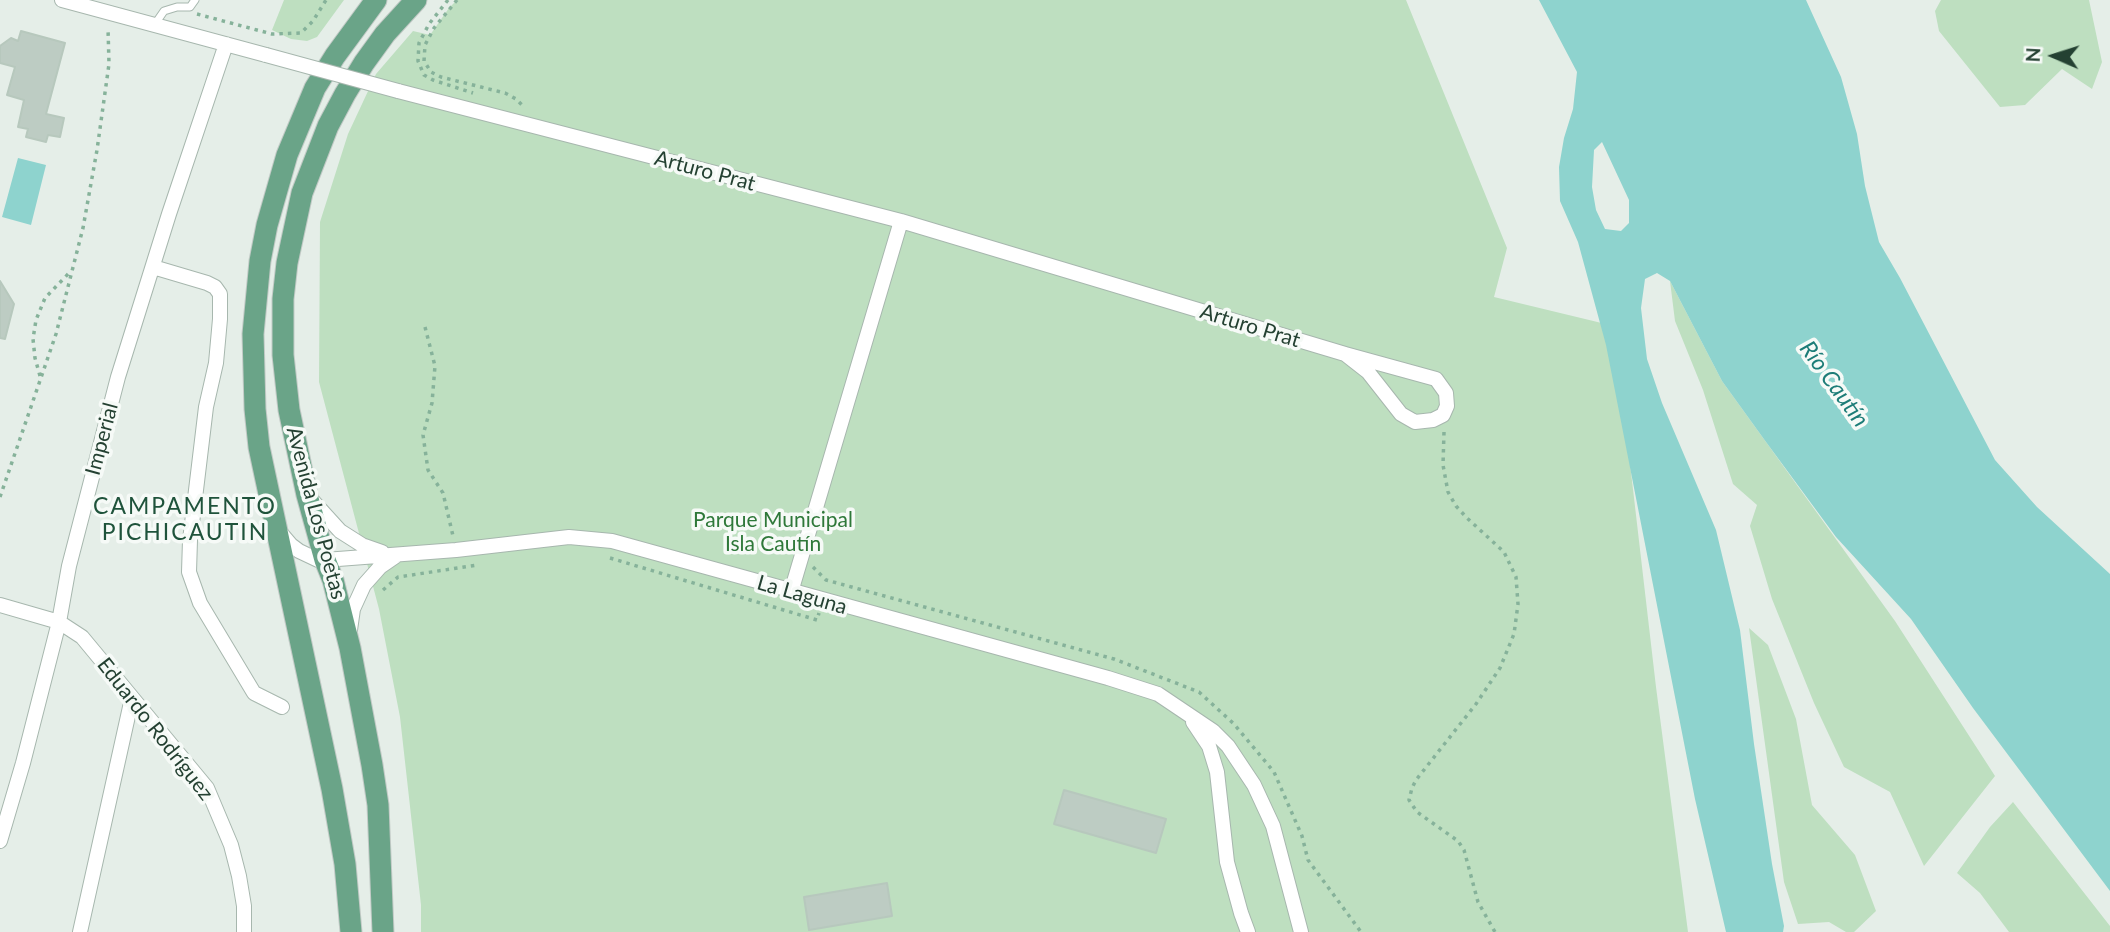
<!DOCTYPE html>
<meta charset="utf-8">
<style>
body{margin:0}
#map{position:relative;width:2110px;height:932px;overflow:hidden;background:#e5eee8;font-family:Lato,sans-serif}
canvas{display:block}
.north{position:absolute;left:2019px;top:21px;width:70px;height:70px;-webkit-text-stroke:5px #f6faf7;paint-order:stroke;rotate:273deg;font-size:19px;font-weight:700;line-height:28px;text-align:center;color:#244132}
.north::after{content:'';display:block;margin:auto;width:24px;height:32px;background:#244132;clip-path:polygon(50% 0,100% 100%,50% 72%,0 100%)}
</style>
<div id="map">
<canvas width="2110" height="932"></canvas>
<div class="north">N</div>
</div>
<script>
const ctx = document.querySelector('canvas').getContext('2d');
ctx.lineJoin = 'round';
function fill(path, color) { ctx.fillStyle = color; ctx.fill(path, 'evenodd'); }
const toPath = rows => new Path2D(rows.map(r => 'M' + r).join(''));
function strokePath(path, color, width, dash) { ctx.strokeStyle = color; ctx.lineWidth = width; ctx.lineCap = dash ? 'butt' : 'round'; ctx.setLineDash(dash || []); ctx.stroke(path); }
function drawText(font, color, halo, rows, align = 'center') {
  ctx.font = font + ' Lato,sans-serif'; ctx.lineWidth = 7; ctx.setLineDash([]); ctx.textBaseline = 'middle'; ctx.strokeStyle = halo; ctx.fillStyle = color; for (const [text, x, y, turn = 0] of rows) {
    ctx.save(); ctx.translate(x, y); ctx.rotate((+turn || 0) * Math.PI / 180); ctx.textAlign = isNaN(turn) ? turn : align; if (halo) ctx.strokeText(text, 0, 0); ctx.fillText(text, 0, 0); ctx.restore();
  }
}
fill(toPath([
 [284,0,344,0,317,37,307,41,291,39,272,30],
 [457,0,1406,0,1507,248,1494,297,1614,326,1656,687,1688,932,421,932,421,905,400,717,379,609,319,382,320,222,348,134,376,74,413,31,430,35,449,8],
 [1941,0,2089,0,2102,62,2092,89,2062,69,2025,105,2000,107,1939,31,1935,11],
 [1670,281,1722,381,1895,621,1995,776,1924,866,1890,792,1844,767,1814,703,1772,599,1750,526,1757,505,1733,484,1703,390,1675,321],
 [1749,628,1768,645,1796,719,1812,805,1855,855,1876,911,1854,932,1846,932,1829,922,1798,924,1784,882],
 [2013,802,2110,926,2110,932,2009,932,1980,893,1957,873,1990,827]
]), '#bedfc0');
fill(toPath([
 [1539,0,1806,0,1841,77,1857,134,1865,186,1879,242,1900,278,1995,460,2037,507,2110,574,2110,891,1973,708,1911,619,1836,537,1766,442,1722,381,1670,281,1657,273,1645,279,1641,308,1647,359,1662,403,1716,530,1740,630,1754,744,1772,864,1784,926,1783,932,1726,932,1695,799,1606,345,1578,242,1560,201,1559,167,1564,138,1573,109,1577,72],
 [1602,142,1629,200,1629,223,1621,231,1605,229,1596,210,1592,187,1594,150],
 [18,158,46,165,31,225,2,217]
]), '#8ed3ce');
const building = toPath([
 [21,31,65,43,46,114,64,118,60,137,48,135,46,142,26,137,28,129,18,127,24,100,7,95,15,67,0,63,0,46,11,38,18,41,21,31],
 [0,281,14,304,5,339,0,338,0,281],
 [1064,790,1166,819,1156,853,1054,824,1064,790],
 [887,883,892,916,809,930,804,897,887,883]
]);
fill(building, '#bdccc3');
strokePath(building, '#b7c8bd', 2);
const lane = toPath([
 [155,24,164,11,177,7,190,7,195,0]
]);
const street = toPath([
 [62,0,266,55],
 [398,91,901,221,1345,354,1368,372,1401,414,1415,422,1433,420,1443,415,1447,406,1446,393,1436,379,1345,354],
 [153,267,207,283,215,287,220,294,220,319,216,363,206,407,190,540,189,572,200,603,254,693,282,707],
 [310,498,340,531,362,545,382,552],
 [279,531,291,545,299,551,318,560,325,560,456,550,569,537,612,541,1108,678,1158,694,1213,731,1228,746,1254,785,1273,826,1301,932],
 [791,592,901,221],
 [0,605,59,622,82,637,207,788,231,845,239,876,244,906,244,932],
 [350,630,353,609,364,585,380,567,396,556],
 [1193,722,1209,746,1217,772,1227,862,1241,913,1248,932],
 [0,841,23,763,59,622,69,566,118,377,169,214,226,44],
 [80,932,132,698]
]);
const primary = toPath([
 [351,932,345,864,332,789,259,447,255,409,253,334,260,261,267,225,287,155,315,88,335,56,376,0],
 [383,932,378,805,372,765,350,648,333,580,325,560,307,495,289,410,283,355,283,299,287,263,302,193,328,126,345,94,364,63,385,34,416,0]
]);
strokePath(lane, '#a7b7ae', 9);
strokePath(street, '#a7b7ae', 16);
strokePath(primary, '#c2cac6', 23);
strokePath(toPath([
 [448,0,429,24,419,43,418,61,424,75,433,80,473,93],
 [457,0,434,28,425,45,424,61,431,72,441,77,505,93,516,99,522,105,522,109],
 [197,14,272,34,301,33,313,21,326,0],
 [425,327,435,366,432,403,423,435,428,470,443,493,453,536],
 [40,376,35,358,33,339,36,320,45,298,71,271],
 [1444,432,1443,465,1448,492,1456,506,1467,518,1504,552,1516,577,1518,604,1514,634,1500,668,1476,704,1416,780,1412,788,1409,800,1417,812,1458,841,1464,850,1478,902,1495,932],
 [0,497,56,334,83,228,97,150,109,64,108,28],
 [610,558,817,620,819,613],
 [813,567,826,580,1114,659,1199,692,1234,724,1274,772,1302,836,1308,860,1361,932],
 [383,590,398,577,478,565]
]), '#86b29a', 3.5, [3.5, 5]);
strokePath(lane, '#fff', 7);
strokePath(street, '#fff', 14);
strokePath(primary, '#6aa488', 21);
const streetBridge = toPath([
 [266,55,398,91]
]);
strokePath(streetBridge, '#a7b7ae', 16, []);
strokePath(streetBridge, '#fff', 14);
drawText('21px', '#244132', '#f6faf7', [
 ["Arturo Prat",705,171,15],
 ["Arturo Prat",1250,326,17],
 ["Imperial",102,439,-75],
 ["Avenida Los Poetas",316,513,75],
 ["La Laguna",802,595,16],
 ["Eduardo Rodríguez",155,729,52]
]);
drawText('21px', '#2e7839', '#f6faf7', [
 ["Parque Municipal",773,520],
 ["Isla Cautín",773,544]
]);
drawText('italic 23px', '#1d7d78', '#f6faf7', [
 ["Río Cautín",1834,384,54]
]);
ctx.letterSpacing = '2px';
drawText('23px', '#1f533b', '#f6faf7', [
 ["CAMPAMENTO",185,507],
 ["PICHICAUTIN",185,533]
]);
ctx.letterSpacing = '0px';
</script>
